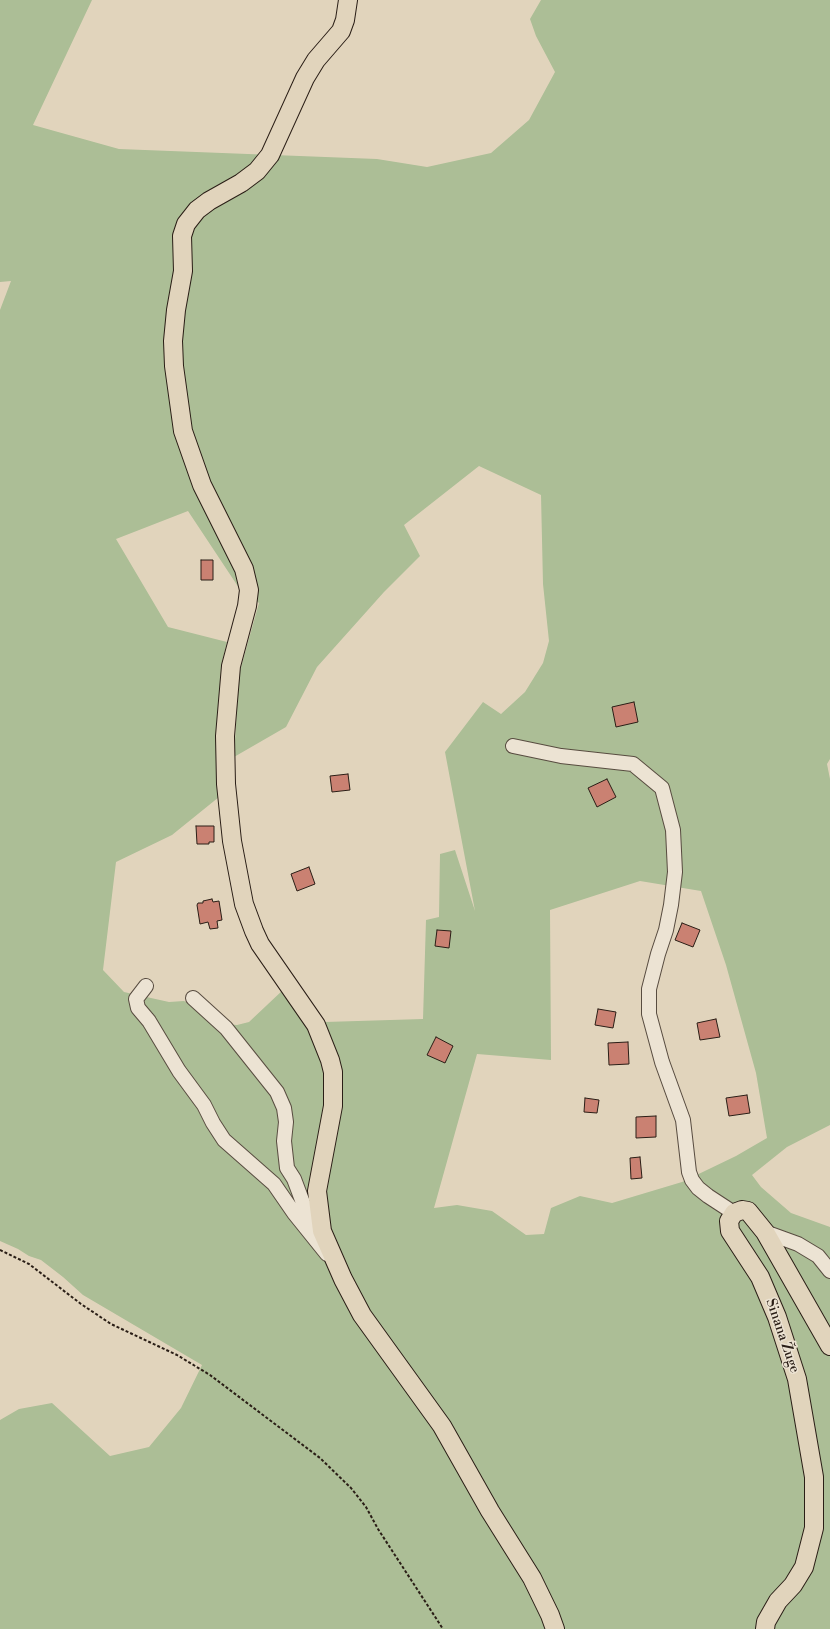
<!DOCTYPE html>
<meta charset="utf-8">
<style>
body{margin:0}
canvas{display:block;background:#e1d4bc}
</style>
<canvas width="830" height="1629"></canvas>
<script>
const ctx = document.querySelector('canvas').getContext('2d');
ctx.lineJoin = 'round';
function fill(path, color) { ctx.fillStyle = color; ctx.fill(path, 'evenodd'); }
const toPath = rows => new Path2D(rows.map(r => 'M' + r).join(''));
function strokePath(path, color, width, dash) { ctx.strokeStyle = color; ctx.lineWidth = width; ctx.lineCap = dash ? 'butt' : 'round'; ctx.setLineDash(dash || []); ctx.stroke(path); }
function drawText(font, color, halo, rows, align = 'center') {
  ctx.font = font + ' "Libre Bodoni",serif'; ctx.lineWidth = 3; ctx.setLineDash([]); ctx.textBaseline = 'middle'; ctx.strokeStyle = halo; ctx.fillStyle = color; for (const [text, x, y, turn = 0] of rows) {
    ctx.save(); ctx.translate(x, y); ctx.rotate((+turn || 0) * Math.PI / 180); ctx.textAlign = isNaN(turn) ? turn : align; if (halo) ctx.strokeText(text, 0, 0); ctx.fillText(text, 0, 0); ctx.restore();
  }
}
fill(toPath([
 [0,0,92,0,33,125,119,149,377,159,427,167,491,153,529,120,555,72,536,36,530,19,541,0,830,0,830,759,827,764,830,779,830,1125,787,1147,752,1175,761,1187,791,1213,830,1227,830,1629,0,1629,0,1420,19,1409,52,1403,110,1456,149,1447,181,1408,202,1365,83,1295,63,1277,41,1260,29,1256,18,1249,0,1241,0,310,11,281,0,282],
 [479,466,541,495,543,584,549,641,543,663,525,692,501,714,483,702,445,752,475,911,455,850,440,854,439,917,426,920,423,1019,325,1022,284,989,249,1022,237,1025,213,1023,194,1007,184,1001,169,1002,124,992,103,970,116,862,172,835,219,797,218,747,221,666,227,642,168,627,116,539,188,511,239,588,259,603,239,674,234,757,286,727,317,667,384,592,420,556,404,525],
 [640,881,701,891,726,965,756,1073,767,1138,736,1156,682,1182,612,1203,580,1196,551,1208,544,1234,526,1235,492,1211,457,1205,434,1208,477,1054,551,1060,550,910]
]), '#acbe96');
const building = toPath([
 [201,560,213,560,213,580,201,580,201,560],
 [634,702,638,722,616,727,612,707,634,702],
 [348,774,350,790,332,792,330,776,348,774],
 [607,779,616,797,597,807,588,788,607,779],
 [196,826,214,826,214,842,209,842,209,844,197,844,196,826],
 [309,867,315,884,297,891,291,874,309,867],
 [212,899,213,902,219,901,222,920,217,921,218,928,210,929,208,922,200,924,197,905,198,903,203,903,203,901,212,899],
 [682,923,700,930,693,947,675,940,682,923],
 [437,930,451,931,449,948,435,946,437,930],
 [598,1009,616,1012,613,1028,595,1025,598,1009],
 [716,1019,720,1037,700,1040,697,1023,716,1019],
 [436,1037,453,1046,445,1063,427,1055,436,1037],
 [628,1042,629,1064,609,1065,608,1043,628,1042],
 [747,1095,750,1113,729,1116,726,1098,747,1095],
 [585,1098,599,1100,597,1113,584,1112,585,1098],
 [656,1116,656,1137,636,1138,636,1117,656,1116],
 [640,1157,642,1178,631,1179,630,1158,640,1157]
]);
fill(building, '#ca8172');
strokePath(building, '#2a1e16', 1);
const minor = toPath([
 [513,746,561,756,633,764,662,788,673,830,675,872,671,905,666,930,658,954,649,989,649,1014,662,1062,683,1120,689,1172,692,1180,698,1188,708,1196,734,1213],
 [146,986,136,999,138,1008,149,1021,179,1071,204,1105,213,1123,224,1140,274,1184,294,1213,327,1254],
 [193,998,226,1028,277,1092,284,1108,286,1122,284,1141,287,1168,294,1179,305,1208,309,1230],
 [765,1232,798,1244,818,1256,830,1271]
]);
const major = toPath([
 [348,0,345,20,341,31,316,60,305,78,270,155,257,171,241,183,209,201,197,210,186,224,182,236,183,271,176,310,173,341,174,366,183,431,202,485,244,569,249,590,247,606,231,666,225,736,226,784,232,841,244,904,254,931,260,944,316,1025,330,1060,333,1072,333,1106,317,1191,322,1231,343,1279,362,1315,442,1426,490,1511,532,1578,550,1615,555,1629],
 [765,1629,766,1622,778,1601,793,1585,804,1567,814,1528,814,1477,797,1379,777,1317,760,1277,730,1231,729,1221,734,1213,742,1210,748,1211,765,1232,830,1346]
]);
strokePath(minor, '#584c40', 16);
strokePath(major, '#2a1e16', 20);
strokePath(toPath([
 [0,1250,29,1264,81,1304,111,1324,177,1355,210,1375,320,1458,351,1488,366,1507,378,1529,443,1629]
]), '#2a1e16', 2, [3, 2]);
strokePath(minor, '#ece3d3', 14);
strokePath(major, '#e1d4bc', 18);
drawText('14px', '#2a1e16', '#ece3d3', [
 ["Sinana Žuge",782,1336,71]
]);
</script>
